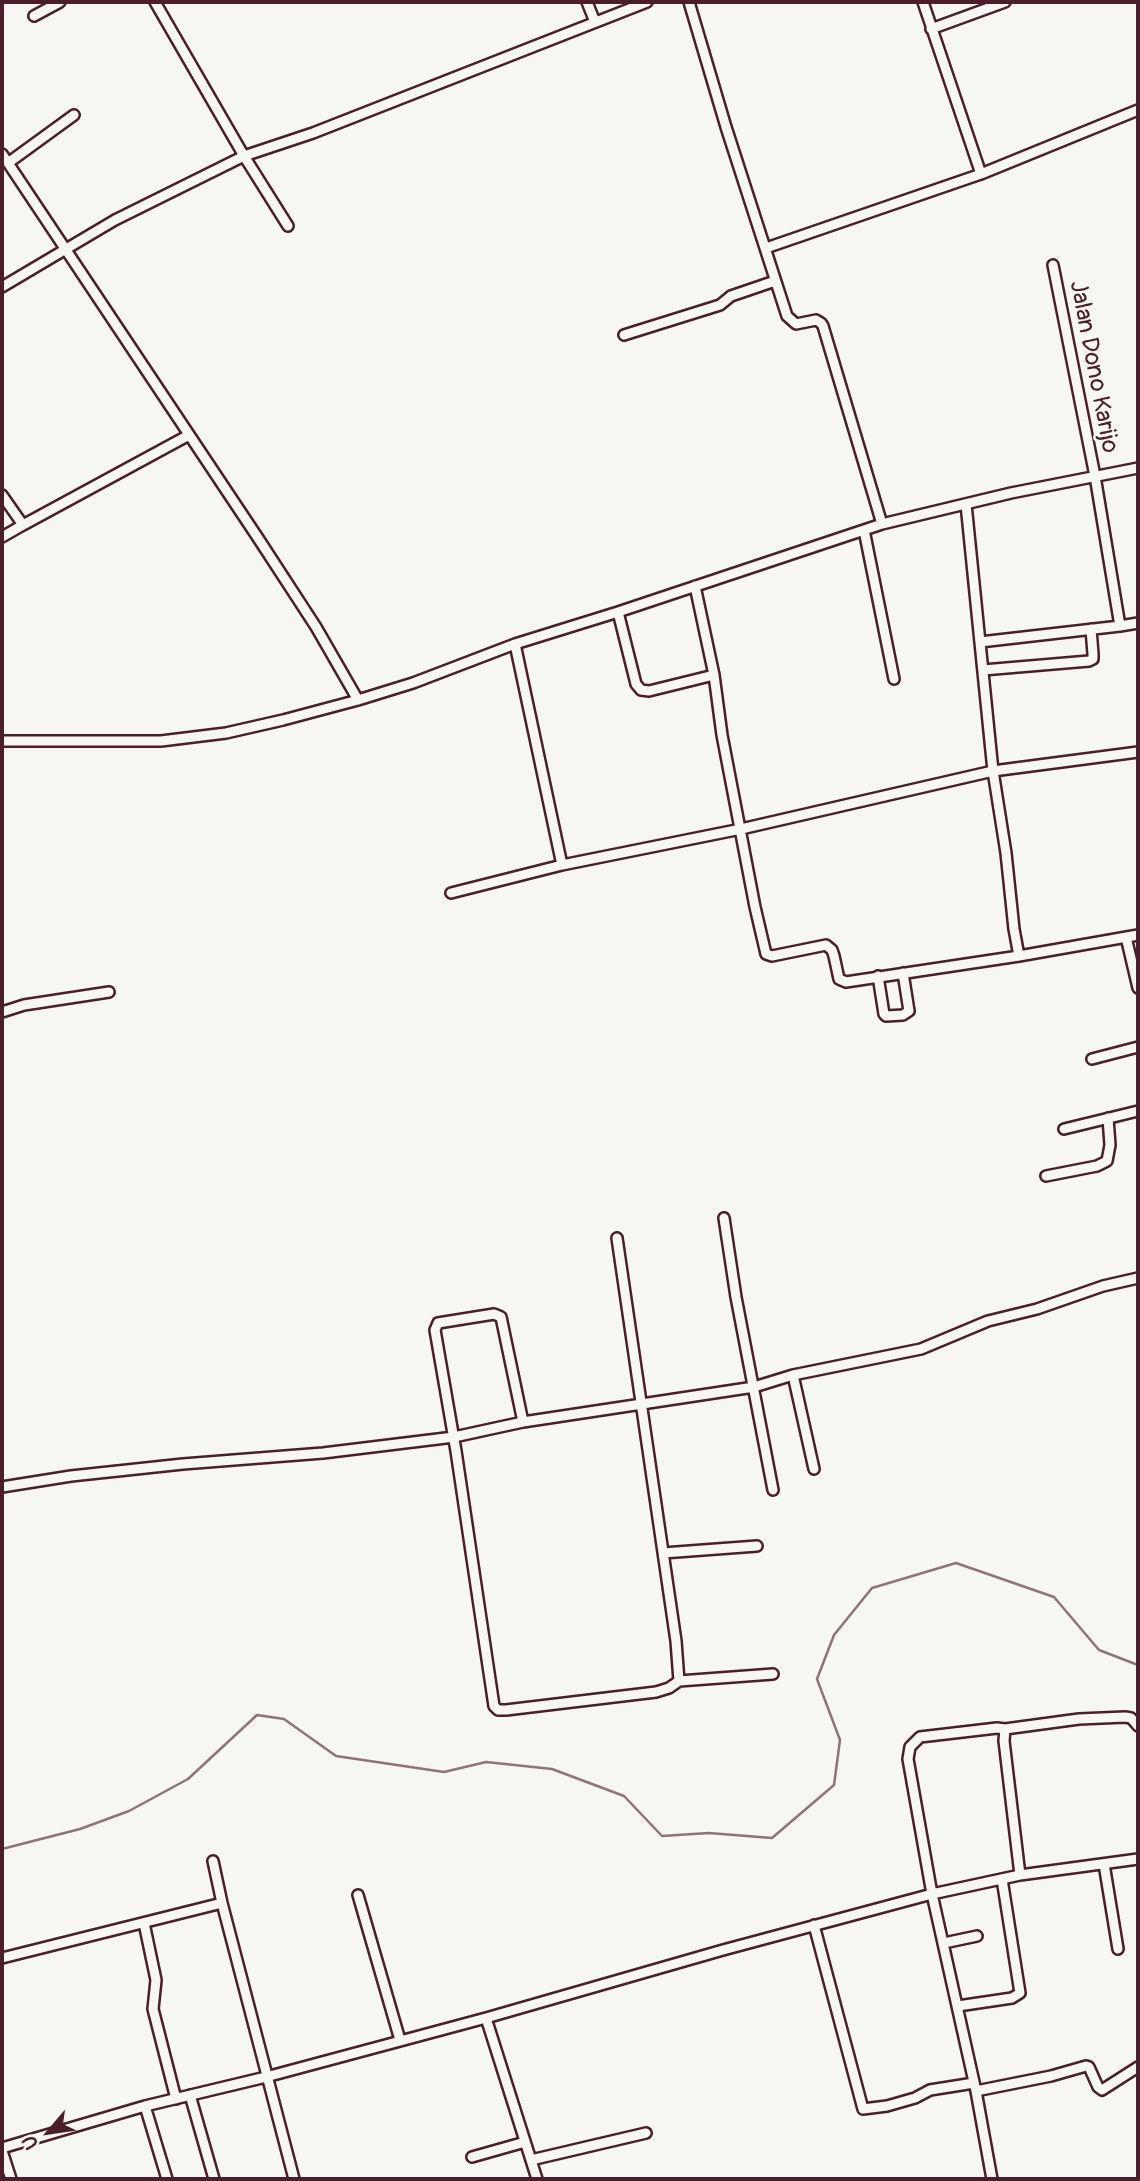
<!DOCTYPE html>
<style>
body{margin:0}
#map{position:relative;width:1140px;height:2181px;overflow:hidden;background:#f6f6f2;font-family:Pangolin,sans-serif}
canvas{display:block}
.frame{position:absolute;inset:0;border:4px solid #4a1f2b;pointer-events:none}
.north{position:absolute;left:14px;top:2097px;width:70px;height:70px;-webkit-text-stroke:5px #f6f6f2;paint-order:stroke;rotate:241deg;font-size:19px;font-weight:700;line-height:28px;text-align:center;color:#4a1f2b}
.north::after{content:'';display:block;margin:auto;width:24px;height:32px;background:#4a1f2b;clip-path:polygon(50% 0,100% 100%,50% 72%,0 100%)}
</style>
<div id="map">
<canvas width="1140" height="2181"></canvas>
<div class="frame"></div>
<div class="north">U</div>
</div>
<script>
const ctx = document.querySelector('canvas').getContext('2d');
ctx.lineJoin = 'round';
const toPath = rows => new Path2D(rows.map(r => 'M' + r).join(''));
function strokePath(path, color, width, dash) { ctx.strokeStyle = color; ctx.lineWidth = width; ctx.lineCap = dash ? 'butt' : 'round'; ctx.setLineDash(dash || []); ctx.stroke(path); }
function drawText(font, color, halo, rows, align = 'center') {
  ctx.font = font + ' Pangolin,sans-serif'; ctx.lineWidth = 5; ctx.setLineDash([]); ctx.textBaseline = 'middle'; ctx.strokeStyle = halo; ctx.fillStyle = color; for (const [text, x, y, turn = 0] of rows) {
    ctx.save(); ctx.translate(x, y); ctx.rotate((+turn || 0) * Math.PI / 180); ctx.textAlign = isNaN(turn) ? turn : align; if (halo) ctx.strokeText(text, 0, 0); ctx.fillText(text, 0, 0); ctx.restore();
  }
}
strokePath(toPath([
 [2,1849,80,1829,129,1811,188,1779,257,1715,284,1719,336,1756,444,1772,486,1762,552,1769,624,1796,662,1836,709,1833,772,1838,834,1785,840,1740,817,1679,834,1635,872,1588,956,1563,1054,1597,1099,1650,1138,1665]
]), '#8e747a', 2.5);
const minor = toPath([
 [155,2,244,156,288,226],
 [587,2,595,22],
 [689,2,726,127,787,316,796,324,816,320,821,323,823,326,882,524],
 [923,2,981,174],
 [34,16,60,2],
 [931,29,1005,2],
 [2,154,258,538,316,627,358,700],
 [8,163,74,115],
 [766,248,981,174,1138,110],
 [1053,265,1095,476,1120,626,1138,623],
 [2,287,115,220,244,156,313,133,647,2],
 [624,335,720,305,731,296,775,281],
 [2,495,23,525,2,537],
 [966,504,993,771,1006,853,1014,929,1019,956,1138,935],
 [23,525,189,435],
 [864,530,894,679],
 [695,586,714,675,722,735,755,907,766,954,772,956,826,945,832,950,834,956,839,979,846,982,1019,956],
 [618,612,636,684,641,690,649,691,714,675],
 [980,642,1120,626],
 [515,644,562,865,741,829,993,771,1138,752],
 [983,670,1089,661,1093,659,1093,654,1091,629],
 [2,741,161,741,226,733,283,720,358,700,413,683,515,644,618,612,882,524,1011,493,1138,468],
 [451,893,562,865],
 [1126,937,1138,988],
 [878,976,884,1014,886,1016,903,1015,909,1011,903,973],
 [2,1012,24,1005,109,992],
 [1092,1059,1138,1047],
 [1064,1129,1138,1111],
 [1046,1176,1097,1166,1107,1161,1110,1145,1108,1118],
 [724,1218,736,1297,773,1490],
 [793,1375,814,1469],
 [523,1422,501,1317,494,1314,438,1323,435,1330,456,1451,494,1706,498,1710,506,1710,656,1692,669,1688,679,1681,676,1641,617,1238],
 [2,1487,71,1476,183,1464,323,1453,454,1437,523,1422,754,1387,793,1375,921,1349,988,1321,1037,1309,1103,1286,1138,1278],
 [663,1553,757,1546],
 [679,1681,773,1674],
 [213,1861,222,1903,294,2179],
 [1104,1864,1118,1949],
 [1020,1875,1004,1741,1005,1729,1079,1719,1125,1717,1131,1718,1138,1726],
 [358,1895,400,2040],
 [144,1923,156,1980,153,2009,176,2099],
 [814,1925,863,2109,887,2106,915,2098,930,2090,974,2083],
 [944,1943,977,1936],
 [2,1958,222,1903],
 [958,2006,1012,1998,1020,1993,1002,1879],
 [486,2018,537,2179],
 [976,2091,1051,2076,1086,2066,1089,2067,1098,2087,1102,2090,1138,2067],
 [190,2095,214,2179],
 [145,2106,167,2179],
 [2,2148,145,2106,266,2077,486,2018,723,1950,932,1894,1020,1875,1138,1859],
 [2,2151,11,2179],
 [472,2157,525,2142],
 [531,2160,646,2133],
 [992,2179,976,2091,932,1894,908,1759,910,1747,920,1737,997,1728,1005,1729]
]);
strokePath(minor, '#4a1f2b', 14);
strokePath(minor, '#f6f6f2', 9);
drawText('24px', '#4a1f2b', '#f6f6f2', [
 ["Jalan Dono Karijo",1093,367,79]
]);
</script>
